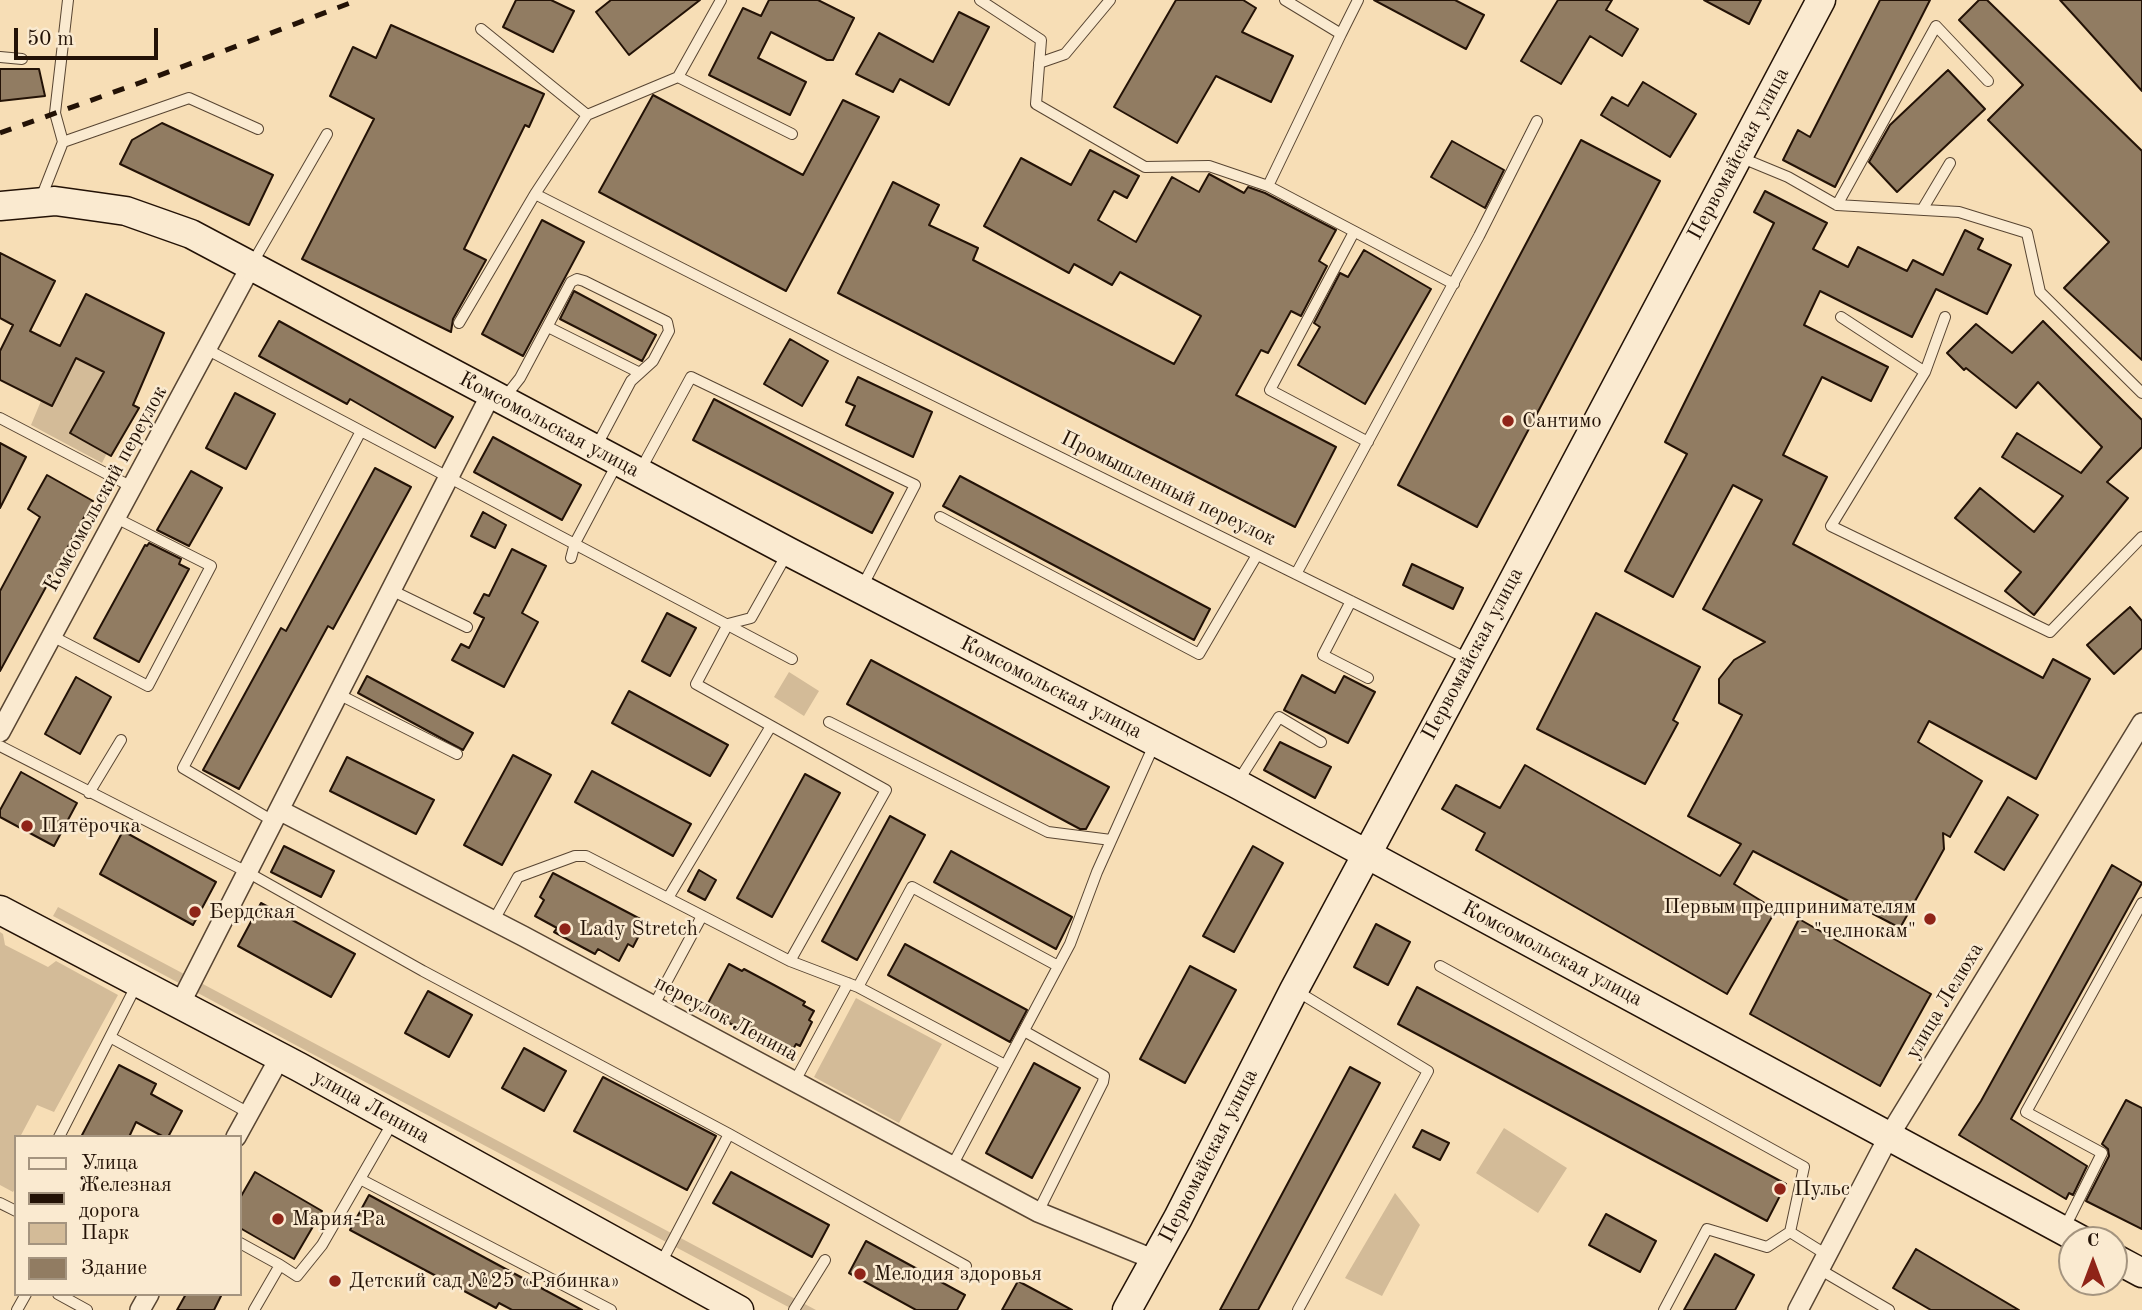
<!DOCTYPE html>
<meta charset="utf-8">
<style>
body{margin:0}
#map{position:relative;width:2142px;height:1310px;overflow:hidden;background:#f7deb6;font-family:"Old Standard TT",serif}
canvas{display:block}
.legend{position:absolute;left:14px;top:1135px;width:228px;height:161px;box-sizing:border-box;background:#faead0;border:2px solid #a4947f;margin:0;padding:9px 12px;list-style:none;font-size:21px;color:#231206}
.legend li{display:flex;align-items:center;gap:14px;height:35px}
.legend b{width:35px;border:2px solid #a4947f}
.north{position:absolute;left:2058px;top:1226px;width:70px;height:70px;box-sizing:border-box;background:#faead0;border:2px solid #a4947f;border-radius:50%;rotate:0deg;font-size:19px;font-weight:700;line-height:28px;text-align:center;color:#231206}
.north::after{content:'';display:block;margin:auto;width:24px;height:32px;background:#8f2418;clip-path:polygon(50% 0,100% 100%,50% 72%,0 100%)}
.scale{position:absolute;left:14px;top:28px;width:144px;height:32px;box-sizing:border-box;border:4px solid #231206;border-top:0;padding-left:9px;font-size:21px;line-height:24px;white-space:nowrap;color:#231206;-webkit-text-stroke:5px #faead0;paint-order:stroke}
</style>
<div id="map">
<canvas width="2142" height="1310"></canvas>
<ul class="legend">
<li><b style="height:9px;background:#faead0"></b>Улица</li>
<li><b style="height:9px;background:#231206"></b>Железная дорога</li>
<li><b style="height:19px;background:#d3bb98"></b>Парк</li>
<li><b style="height:19px;background:#917c62"></b>Здание</li>
</ul>
<div class="north">С</div>
<div class="scale">50 m</div>
</div>
<script>
const ctx = document.querySelector('canvas').getContext('2d');
ctx.lineJoin = 'round';
function fill(path, color) { ctx.fillStyle = color; ctx.fill(path, 'evenodd'); }
const toPath = rows => new Path2D(rows.map(r => 'M' + r).join(''));
function strokePath(path, color, width, dash) { ctx.strokeStyle = color; ctx.lineWidth = width; ctx.lineCap = dash ? 'butt' : 'round'; ctx.setLineDash(dash || []); ctx.stroke(path); }
function drawText(font, color, halo, rows, align = 'center') {
  ctx.font = font + ' "Old Standard TT",serif'; ctx.lineWidth = 5; ctx.setLineDash([]); ctx.textBaseline = 'middle'; ctx.strokeStyle = halo; ctx.fillStyle = color; for (const [text, x, y, turn = 0] of rows) {
    ctx.save(); ctx.translate(x, y); ctx.rotate((+turn || 0) * Math.PI / 180); ctx.textAlign = isNaN(turn) ? turn : align; if (halo) ctx.strokeText(text, 0, 0); ctx.fillText(text, 0, 0); ctx.restore();
  }
}
fill(toPath([
 [76,358,139,390,102,463,31,425,41,401,52,406],
 [789,672,819,691,804,716,774,697],
 [58,907,816,1310,794,1310,53,916],
 [0,932,3,934,5,945,48,967,56,961,118,995,54,1112,37,1105,20,1137,16,1137,16,1187,13,1192,0,1185],
 [856,998,942,1044,899,1123,814,1077],
 [1504,1128,1567,1168,1538,1213,1476,1173],
 [1395,1193,1420,1225,1382,1296,1345,1278]
]), '#d3bb98');
const building = toPath([
 [516,0,551,0,574,11,553,52,503,27,516,0],
 [611,0,700,0,629,55,596,12,611,0],
 [769,0,818,0,854,18,833,60,827,60,771,32,758,58,806,82,790,115,709,75,743,8,761,16,769,0],
 [1176,0,1243,0,1256,8,1242,32,1293,56,1271,102,1216,76,1177,143,1114,107,1176,0],
 [1374,0,1455,0,1484,15,1466,49,1374,0],
 [1558,0,1612,0,1606,10,1638,29,1622,56,1590,36,1561,84,1521,61,1558,0],
 [1704,0,1761,0,1749,24,1704,0],
 [1880,0,1930,0,1835,187,1783,160,1798,130,1810,137,1880,0],
 [1979,0,1987,0,2142,151,2142,360,2064,288,2109,242,1988,120,2023,85,1959,20,1979,0],
 [2060,0,2142,0,2142,91,2080,22,2060,0],
 [959,12,989,27,949,105,900,79,893,92,856,74,879,33,933,62,959,12],
 [391,25,544,94,529,127,525,125,464,249,486,260,453,319,451,332,302,259,374,119,330,96,353,47,376,58,391,25],
 [0,69,39,69,45,96,0,101,0,69],
 [1948,70,1985,109,1897,192,1869,162,1890,125,1948,70],
 [1643,82,1696,114,1670,157,1601,115,1612,97,1628,106,1643,82],
 [653,95,803,175,843,100,879,117,786,291,599,192,653,95],
 [162,123,273,175,249,225,120,164,132,140,162,123],
 [1581,140,1660,181,1477,527,1398,485,1581,140],
 [1452,141,1504,170,1485,208,1431,177,1452,141],
 [1090,150,1139,176,1127,198,1114,191,1098,220,1136,242,1172,177,1199,192,1209,174,1244,193,1248,187,1265,193,1336,230,1319,261,1327,266,1301,316,1291,311,1268,353,1261,350,1236,395,1336,447,1295,527,838,293,893,182,939,205,929,225,978,248,973,260,1174,364,1201,316,1120,272,1112,285,1074,264,1069,273,984,226,1021,158,1071,185,1090,150],
 [1765,191,1827,223,1813,249,1848,267,1858,247,1907,271,1913,260,1943,275,1965,230,1983,239,1978,249,2011,265,1987,314,1936,289,1912,337,1820,291,1804,325,1888,367,1871,401,1822,377,1783,455,1827,477,1793,544,2043,678,2053,659,2090,679,2036,779,1929,721,1918,742,1982,781,1950,837,1943,833,1944,849,1900,928,1753,851,1734,884,1776,910,1727,994,1476,850,1485,833,1442,809,1456,785,1500,808,1525,765,1720,876,1741,844,1688,816,1742,715,1719,703,1719,679,1734,660,1765,642,1703,609,1762,500,1733,485,1673,597,1625,571,1687,454,1665,442,1774,223,1754,212,1765,191],
 [542,220,584,242,523,356,482,334,542,220],
 [1364,250,1431,289,1365,404,1298,365,1320,327,1314,323,1340,273,1348,277,1364,250],
 [0,253,55,281,30,331,60,346,86,294,164,333,133,405,139,408,111,456,70,433,104,372,76,358,52,406,0,380,0,351,13,325,0,318,0,253],
 [574,291,656,335,642,361,560,319,574,291],
 [279,321,453,417,435,448,350,399,347,404,259,356,279,321],
 [2043,321,2142,420,2142,447,2107,482,2128,498,2034,615,2005,591,2021,572,1955,518,1980,488,2034,532,2063,496,2002,457,2017,433,2081,473,2102,447,2038,382,2016,408,1966,368,1964,370,1947,353,1976,324,2012,353,2043,321],
 [790,339,828,361,802,406,764,384,790,339],
 [858,377,932,412,913,457,846,425,855,406,846,402,858,377],
 [235,393,275,414,246,469,206,448,235,393],
 [714,399,893,493,872,533,693,440,714,399],
 [493,437,581,485,562,520,474,472,493,437],
 [0,443,26,457,0,508,0,443],
 [375,468,411,487,333,629,328,626,239,789,203,770,281,628,286,631,375,468],
 [191,471,222,488,189,546,157,530,191,471],
 [47,475,93,501,0,671,0,591,40,517,28,509,47,475],
 [960,476,1210,609,1194,640,943,506,960,476],
 [483,512,506,525,495,548,471,536,483,512],
 [149,543,181,559,179,564,189,569,139,662,94,638,145,545,147,546,149,543],
 [512,549,546,566,522,613,538,622,504,687,452,660,461,644,469,648,484,618,474,613,484,594,489,596,512,549],
 [1412,564,1463,588,1453,609,1403,585,1412,564],
 [2130,607,2142,621,2142,648,2114,674,2087,645,2130,607],
 [667,613,696,628,670,676,642,661,667,613],
 [1596,613,1700,667,1673,720,1678,723,1645,784,1537,729,1596,613],
 [871,660,1109,787,1086,829,1080,829,847,704,871,660],
 [1302,675,1335,693,1344,676,1375,692,1348,743,1284,710,1302,675],
 [367,676,473,733,463,750,358,693,367,676],
 [76,677,111,697,80,754,45,734,76,677],
 [629,691,728,745,710,776,612,723,629,691],
 [1280,742,1331,767,1315,798,1264,770,1280,742],
 [513,755,551,775,502,865,464,845,513,755],
 [347,757,434,800,416,834,330,791,347,757],
 [592,771,691,824,673,856,575,802,592,771],
 [21,772,77,803,54,846,0,817,0,810,21,772],
 [805,774,840,793,772,917,737,898,805,774],
 [2008,797,2038,815,2004,870,1975,852,2008,797],
 [890,816,925,835,857,960,822,941,890,816],
 [123,831,216,882,193,925,100,874,123,831],
 [284,846,334,871,321,897,271,872,284,846],
 [1253,846,1283,863,1234,952,1203,936,1253,846],
 [951,851,1072,917,1056,949,934,882,951,851],
 [2112,865,2142,883,2011,1119,2087,1166,2073,1195,2069,1193,2066,1199,1959,1135,1981,1101,2112,865],
 [699,870,716,880,705,900,688,891,699,870],
 [553,873,646,922,633,947,628,944,619,961,598,949,595,954,554,932,557,928,535,916,544,900,540,897,553,873],
 [261,903,355,954,331,997,238,946,261,903],
 [1799,919,1931,994,1880,1086,1750,1014,1799,919],
 [1376,924,1410,942,1388,985,1354,967,1376,924],
 [905,944,1027,1010,1010,1042,888,975,905,944],
 [729,964,742,971,744,969,774,985,805,1002,803,1005,814,1011,809,1020,812,1022,800,1046,796,1044,791,1053,777,1046,775,1048,720,1018,721,1015,706,1007,729,964],
 [1190,966,1236,990,1185,1083,1140,1059,1190,966],
 [1417,987,1786,1184,1767,1221,1398,1024,1417,987],
 [428,991,472,1015,449,1057,405,1033,428,991],
 [524,1048,566,1071,544,1111,502,1088,524,1048],
 [1034,1063,1080,1088,1032,1178,986,1153,1034,1063],
 [119,1065,156,1084,151,1094,182,1111,168,1137,164,1137,136,1122,129,1137,81,1137,119,1065],
 [1350,1067,1380,1083,1258,1310,1220,1310,1350,1067],
 [603,1077,716,1136,687,1190,574,1131,603,1077],
 [2126,1100,2142,1108,2142,1229,2086,1201,2109,1156,2108,1149,2102,1144,2126,1100],
 [1422,1130,1449,1143,1440,1160,1413,1147,1422,1130],
 [255,1172,322,1211,294,1259,240,1228,240,1198,255,1172],
 [731,1172,829,1225,812,1257,713,1203,731,1172],
 [369,1195,528,1281,582,1310,512,1310,499,1303,496,1308,350,1230,369,1195],
 [1606,1214,1656,1241,1640,1272,1589,1245,1606,1214],
 [866,1241,965,1295,957,1310,916,1310,849,1273,866,1241],
 [1916,1249,2019,1310,1931,1310,1893,1288,1916,1249],
 [1715,1254,1754,1275,1735,1310,1684,1310,1715,1254],
 [1018,1281,1072,1310,1002,1310,1018,1281],
 [186,1294,222,1294,214,1310,177,1310,186,1294]
]);
fill(building, '#917c62');
strokePath(building, '#231206', 2);
const lane = toPath([
 [721,0,678,77,587,115,535,194,849,353,1470,660],
 [980,0,1041,40,1036,104,1145,167,1209,166,1268,186],
 [1285,0,1341,34,1268,186,1454,284],
 [481,29,587,115],
 [1341,34,1358,0],
 [0,57,22,59],
 [1039,63,1065,54,1110,0],
 [678,77,792,134],
 [63,142,189,98,258,129],
 [1742,158,1788,177,1837,205,1959,212,2027,233,2040,292,2142,393],
 [41,198,63,142,55,113,68,0],
 [1837,205,1936,26,1988,81],
 [1922,210,1950,163],
 [1354,232,1270,390,1368,442],
 [252,264,327,134],
 [1841,317,1925,372,1831,526,2050,632,2142,537],
 [459,323,535,194],
 [548,327,640,373],
 [208,350,792,659],
 [1925,372,1945,317],
 [505,397,520,378,571,282,577,279,584,281,667,322,669,331,653,361,631,381,596,447],
 [0,418,132,487],
 [641,469,691,377,915,485,862,587],
 [940,517,1199,654,1257,555],
 [788,552,751,618,728,624,696,684,886,790,790,961],
 [571,558,575,543,618,462],
 [1296,574,1479,236,1537,121],
 [391,590,467,627],
 [1351,601,1323,655,1368,678],
 [52,636,148,686,211,566,116,518],
 [338,694,457,754],
 [829,722,1048,832,1111,840],
 [0,746,247,872,423,971,729,1134,966,1266],
 [1237,783,1279,717,1321,742],
 [89,793,121,740],
 [273,821,183,768,361,431],
 [668,898,771,726],
 [494,920,518,877,575,856,586,856,790,961,858,987,1005,1065],
 [1440,966,1804,1167,1790,1232],
 [858,987,912,887,1058,966],
 [1295,990,1428,1071,1298,1310],
 [654,1005,702,916],
 [1024,1031,1104,1076,1103,1082,1038,1212],
 [110,1037,249,1113],
 [795,1081,848,983],
 [59,1137,137,984],
 [952,1166,1070,944,1097,872,1154,745],
 [360,1179,611,1310],
 [0,1203,16,1211],
 [2065,1227,2102,1153,2026,1112,2142,903],
 [240,1243,280,1265,254,1310],
 [661,1263,729,1134],
 [280,1265,297,1276,322,1245,394,1120],
 [1819,1269,1889,1310],
 [58,1294,87,1310],
 [17,1310,26,1294],
 [794,1310,825,1260],
 [1664,1310,1707,1229,1767,1247,1790,1232,1827,1255]
]);
const street = toPath([
 [0,732,251,266],
 [279,810,523,936,1038,1212,1155,1260],
 [180,1004,491,394],
 [236,1137,280,1057],
 [140,1310,149,1294],
 [1798,1310,1889,1136,2142,723]
]);
const secondary = toPath([
 [0,206,55,201,98,207,126,211,191,234,789,552,1237,784,2081,1240],
 [0,910,299,1067,739,1310],
 [2114,1258,2142,1273],
 [1127,1310,1178,1218,1294,990,1485,634,1821,0]
]);
strokePath(lane, '#584532', 12);
strokePath(street, '#584532', 22);
strokePath(secondary, '#231206', 31);
strokePath(lane, '#faead0', 10);
strokePath(street, '#faead0', 19);
strokePath(secondary, '#faead0', 28);
strokePath(toPath([
 [0,133,142,82,358,0]
]), '#231206', 5, [12, 12]);
for (const [x, y, r, color] of [
 [1508,421,7,"#8f2418"],
 [27,826,7,"#8f2418"],
 [195,912,7,"#8f2418"],
 [1930,919,7,"#8f2418"],
 [565,929,7,"#8f2418"],
 [1780,1189,7,"#8f2418"],
 [278,1219,7,"#8f2418"],
 [860,1274,7,"#8f2418"],
 [335,1281,7,"#8f2418"]
]) { const dot = new Path2D(); dot.arc(x, y, r, 0, 2 * Math.PI); ctx.fillStyle = color; ctx.fill(dot); strokePath(dot, '#faead0', 2.5); }
drawText('21px', '#231206', '#faead0', [
 ["Первомайская улица",1739,154,-62],
 ["Комсомольская улица",549,425,28],
 ["Комсомольский переулок",106,489,-61],
 ["Промышленный переулок",1168,489,26],
 ["Первомайская улица",1473,654,-62],
 ["Комсомольская улица",1051,688,27],
 ["Комсомольская улица",1552,954,28],
 ["улица Лелюха",1945,1001,-59],
 ["переулок Ленина",726,1019,28],
 ["улица Ленина",371,1107,29],
 ["Первомайская улица",1209,1156,-63]
]);
drawText('21px', '#231206', '#faead0', [
 ["Сантимо",1522,421],
 ["Пятёрочка",41,826],
 ["Первым предпринимателям",1916,907,"right"],
 ["- \"челнокам\"",1916,931,"right"],
 ["Бердская",209,912],
 ["Lady Stretch",579,929],
 ["Пульс",1794,1189],
 ["Мария-Ра",292,1219],
 ["Мелодия здоровья",874,1274],
 ["Детский сад №25 «Рябинка»",349,1281]
], 'left');
</script>
